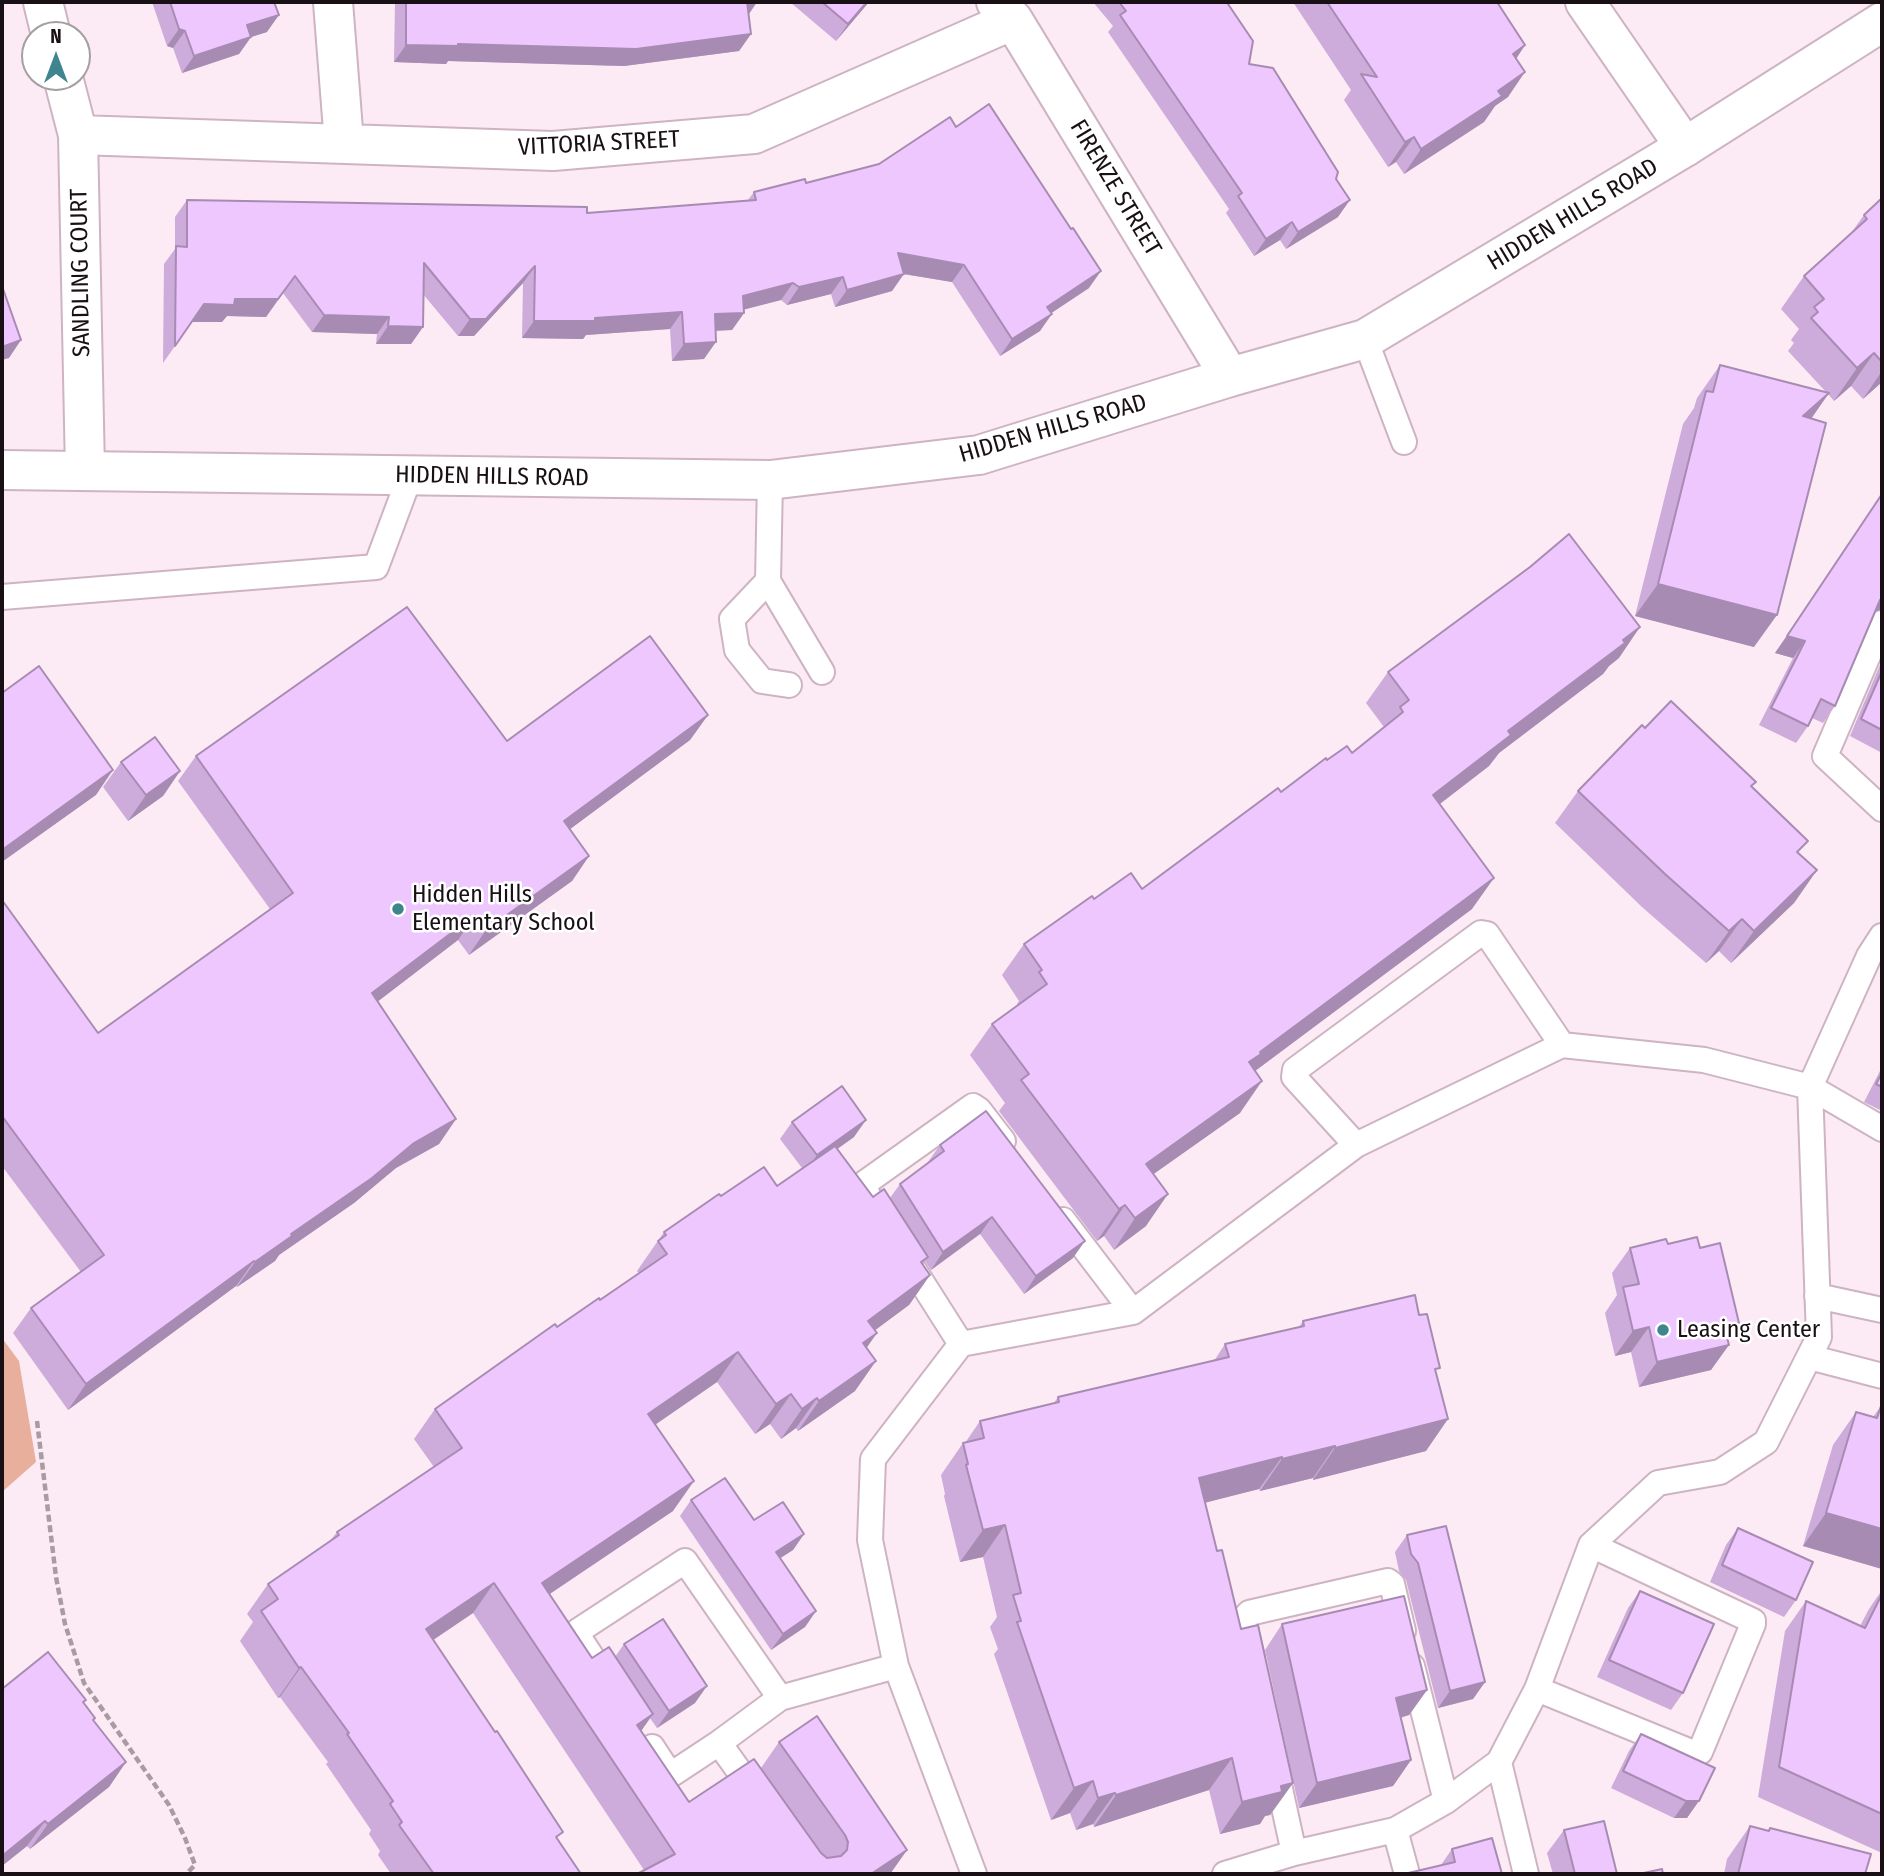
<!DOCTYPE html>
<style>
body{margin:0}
#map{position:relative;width:1884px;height:1876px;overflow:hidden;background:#fcebf4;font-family:"Fira Sans Condensed",sans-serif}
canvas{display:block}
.frame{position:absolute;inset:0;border:4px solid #191015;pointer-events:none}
.north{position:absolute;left:21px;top:21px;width:70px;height:70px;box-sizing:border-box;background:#fff;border:2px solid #a39fa1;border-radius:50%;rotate:0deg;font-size:19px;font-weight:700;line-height:28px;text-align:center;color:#191015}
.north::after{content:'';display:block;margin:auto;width:24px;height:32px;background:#3f858f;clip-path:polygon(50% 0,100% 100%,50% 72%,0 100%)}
</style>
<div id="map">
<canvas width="1884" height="1876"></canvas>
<div class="frame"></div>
<div class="north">N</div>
</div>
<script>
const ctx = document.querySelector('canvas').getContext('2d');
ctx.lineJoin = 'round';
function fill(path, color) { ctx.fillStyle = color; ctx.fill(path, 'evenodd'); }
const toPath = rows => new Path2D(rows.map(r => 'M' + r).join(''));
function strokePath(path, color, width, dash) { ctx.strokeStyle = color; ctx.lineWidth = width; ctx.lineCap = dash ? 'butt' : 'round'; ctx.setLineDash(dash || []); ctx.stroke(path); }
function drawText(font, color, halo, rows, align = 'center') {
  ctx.font = font + ' "Fira Sans Condensed",sans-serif'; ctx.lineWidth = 5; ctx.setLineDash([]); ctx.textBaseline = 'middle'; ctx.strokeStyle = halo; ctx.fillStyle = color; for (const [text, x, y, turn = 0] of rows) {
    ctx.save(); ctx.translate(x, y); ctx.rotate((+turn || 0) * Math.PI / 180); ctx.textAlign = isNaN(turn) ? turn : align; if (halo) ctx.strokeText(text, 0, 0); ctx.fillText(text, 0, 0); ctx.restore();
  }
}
fill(toPath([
 [2,1338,19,1361,36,1462,2,1492]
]), '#e8af9c');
const lane = toPath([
 [1365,339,1404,442],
 [770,480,768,581,822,672],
 [768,581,732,619,737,650,762,681,789,685],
 [2,597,376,567,410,476],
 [1882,623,1825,756,1882,809],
 [1356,1145,1294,1077,1295,1070,1481,933,1487,934,1562,1045],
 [878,1213,862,1185,973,1106,979,1110,1003,1141],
 [1063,1220,1133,1312],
 [907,1259,961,1344],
 [1817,1296,1882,1310],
 [1809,1357,1882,1376],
 [1252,1658,1243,1620,1249,1613,1388,1581,1392,1584,1403,1631],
 [1412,1666,1446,1801],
 [610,1685,578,1636,578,1631,685,1561,780,1698],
 [1537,1689,1696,1754,1700,1752,1753,1624,1753,1621,1591,1545],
 [719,1743,780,1698,896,1666],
 [652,1747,669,1773,672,1774,719,1743,757,1796],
 [1499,1762,1526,1874],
 [1275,1766,1294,1853],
 [1395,1830,1407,1874],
 [974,1874,896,1666,870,1540,873,1459,961,1344,1133,1312,1356,1145,1562,1045,1704,1060,1810,1087,1882,1129],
 [1225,1874,1294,1853,1395,1830,1446,1801,1499,1762,1537,1689,1591,1545,1658,1483,1720,1472,1766,1442,1819,1337,1810,1087,1869,956,1882,936]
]);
const street = toPath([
 [43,2,51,35],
 [333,2,344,143],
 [996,2,1013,20,1230,377],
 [1585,2,1685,147],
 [63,77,78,135,85,471],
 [78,135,553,151,754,134,1013,20]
]);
const secondary = toPath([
 [2,470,770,480,979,455,1230,377,1365,339,1685,147,1882,22]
]);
strokePath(lane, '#ceb4c3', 28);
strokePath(street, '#ceb4c3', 42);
strokePath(secondary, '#ceb4c3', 42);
strokePath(toPath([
 [37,1421,56,1577,65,1624,84,1683,169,1805,185,1838,195,1865,186,1874]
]), '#a99ba2', 4.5, [7, 3.5]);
strokePath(lane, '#fff', 24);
strokePath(street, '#fff', 38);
strokePath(secondary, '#fff', 38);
fill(toPath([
 [152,2,274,2,267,32,251,37,239,54,182,73,173,48,167,46],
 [395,2,757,2,749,14,751,34,739,51,624,66,448,61,446,64,394,62],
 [790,2,869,2,836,41],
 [1093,2,1231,2,1229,5,1249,64,1336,179,1338,217,1286,249,1280,240,1254,256,1226,213,1229,209,1108,32,1113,26],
 [1293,2,1497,2,1525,45,1516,59,1508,97,1495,106,1484,122,1404,174,1396,162,1388,167,1344,100,1351,90],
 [956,127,1089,288,1051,313,1040,331,1000,356,952,282,903,274,892,291,835,307,831,294,787,305,781,300,744,309,744,313,732,330,716,331,704,359,672,361,670,329,586,335,583,339,522,338,523,283,474,336,458,336,423,294,423,327,411,344,376,344,377,334,312,332,283,293,266,317,227,316,222,322,192,322,163,363,164,264,175,249,175,217,187,200,587,213,748,200,754,192,806,183,879,164],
 [1882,198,1882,382,1863,399,1851,386,1834,401,1828,394,1811,419,1754,647,1635,616,1683,424,1694,408,1697,398,1720,365,1827,393,1788,351,1794,343,1791,340,1799,329,1781,309,1804,276,1849,236,1864,215],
 [1882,494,1882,610,1876,611,1835,706,1823,723,1812,718,1808,726,1796,743,1759,725,1793,658,1775,653],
 [1619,658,1609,666,1603,674,1499,753,1489,766,1440,804,1472,909,1255,1071,1240,1113,1153,1174,1146,1226,1114,1250,1104,1236,1097,1241,999,1111,1005,1103,970,1055,992,1024,1018,1005,1017,1004,1019,1001,1002,975,1024,944,1094,899,1142,889,1327,760,1352,753,1384,727,1366,703,1388,672],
 [1882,660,1882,753,1850,736],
 [708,715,690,740,570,829,589,856,572,881,469,955,458,940,378,1001,456,1119,439,1144,396,1168,354,1203,279,1255,275,1261,237,1287,236,1286,68,1410,13,1333,31,1308,81,1272,2,1166,2,900,98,1033,270,909,178,781,196,756,507,741],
 [1645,728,1752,787,1799,854,1817,870,1794,903,1731,963,1719,951,1706,963,1642,907,1555,823,1578,791],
 [121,762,180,771,163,796,128,821,103,787],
 [1882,1067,1882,1111,1864,1102],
 [792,1122,854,1137,837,1149,873,1197,890,1198,900,1184,928,1163,928,1162,940,1145,1073,1258,1024,1294,980,1234,931,1270,925,1261,923,1265,930,1275,909,1305,875,1330,866,1348,855,1391,798,1431,796,1428,781,1439,770,1424,755,1434,717,1382,655,1425,673,1511,550,1594,592,1658,615,1657,624,1644,695,1703,657,1728,650,1718,641,1731,689,1802,761,1768,779,1742,907,1850,890,1874,637,1874,644,1870,473,1613,433,1640,558,1839,581,1874,391,1874,378,1855,380,1851,369,1834,371,1830,326,1764,328,1762,280,1697,278,1698,240,1641,253,1622,247,1614,268,1584,330,1541,337,1532,434,1467,414,1439,435,1409,639,1273,637,1271,664,1232,721,1196,777,1186,802,1168,780,1139],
 [1668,1244,1727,1339,1711,1370,1639,1387,1631,1352,1615,1356,1605,1313,1617,1295,1612,1273,1630,1248],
 [1419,1315,1436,1372,1426,1451,1313,1480,1313,1478,1260,1491,1259,1489,1205,1502,1217,1551,1241,1629,1293,1783,1270,1815,1265,1816,1260,1824,1220,1834,1209,1790,1094,1827,1093,1824,1076,1830,1070,1813,1051,1820,994,1654,998,1649,990,1627,997,1617,983,1557,960,1562,944,1496,945,1494,941,1475,963,1443,965,1443,980,1421,1054,1403,1058,1397,1214,1361,1225,1344,1299,1327,1303,1321],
 [1881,1406,1882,1569,1803,1546,1833,1445,1856,1412,1873,1417],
 [691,1500,754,1520,804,1534,793,1550,780,1558,816,1611,805,1627,771,1650,680,1516],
 [1738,1528,1796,1600,1784,1617,1710,1582,1726,1545],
 [1407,1535,1485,1682,1473,1699,1438,1708,1406,1580,1399,1571,1395,1552],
 [1882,1590,1882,1853,1758,1797,1785,1631,1806,1601,1860,1626,1869,1609],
 [1640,1591,1683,1693,1671,1710,1597,1677,1628,1608],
 [1282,1624,1427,1690,1409,1715,1401,1718,1411,1760,1393,1786,1299,1808,1265,1650],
 [2,1689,83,1703,95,1718,93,1720,126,1762,109,1787,30,1849,27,1846,2,1866],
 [1641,1734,1715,1768,1687,1818,1674,1818,1611,1788,1629,1751],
 [1750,1826,1768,1831,1770,1828,1865,1874,1724,1874,1727,1859],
 [1564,1830,1617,1874,1553,1874,1547,1853],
 [1452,1849,1502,1874,1441,1865]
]), '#cdabda');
fill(toPath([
 [747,2,757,2,746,18],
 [867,2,869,2,836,41,848,24],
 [279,15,267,32,251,37,239,54,182,73,194,56,247,25],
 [179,29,185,31,173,48,167,46],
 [751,34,739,51,624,66,448,61,446,64,394,62,406,45],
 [1525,45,1508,71,1513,54],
 [1525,72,1508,97,1495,106,1484,122,1404,174,1421,149,1498,91],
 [1414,137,1396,162,1388,167,1405,142],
 [1350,200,1338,217,1286,249,1298,232],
 [1292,222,1280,240,1254,256,1266,239],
 [898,253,964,265,952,282,886,271],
 [535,266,523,283,474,336,458,336,470,319],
 [1101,271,1089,288,1035,324,1047,307],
 [904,274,892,291,835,307,847,290],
 [295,276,266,317,227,316,222,322,192,322,204,304,235,299],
 [843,277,831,294,787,305,799,287],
 [793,283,781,300,731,313,743,296],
 [682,312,670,329,586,335,583,339,522,338,534,321],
 [744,313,732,330,703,331,715,314],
 [1052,314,1040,331,1000,356,1012,339],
 [324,315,389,317,377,334,312,332],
 [388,326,423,327,411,344,376,344],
 [21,340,9,358,2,360,2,347],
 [716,342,704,359,672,361,684,344],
 [1874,353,1851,386,1834,401,1857,368],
 [1882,371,1882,382,1863,399],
 [1829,393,1806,426,1803,416],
 [1658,584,1777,615,1754,647,1635,616],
 [1882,598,1882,610,1874,611],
 [1640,627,1619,658,1609,666,1603,674,1499,753,1489,766,1411,826,1433,795,1508,731],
 [1787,636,1805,641,1793,658,1775,653],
 [708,715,690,740,546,847,564,821],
 [113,770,96,795,2,862,2,850],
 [180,771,163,796,128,821,146,795],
 [589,856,572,881,469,955,486,930],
 [1817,870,1794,903,1731,963,1754,931],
 [1494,878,1472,909,1243,1080,1249,1062,1260,1052],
 [475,915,458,940,355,1019,372,993],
 [1742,919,1719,951,1706,963,1729,931],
 [1262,1081,1240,1113,1124,1195,1146,1164],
 [456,1119,439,1144,396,1168,354,1203,279,1255,275,1261,237,1287,255,1262,291,1234,414,1143],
 [866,1120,854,1137,805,1172,817,1155],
 [1168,1194,1146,1226,1114,1250,1135,1218],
 [1125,1205,1104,1236,1097,1241,1119,1209],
 [992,1217,980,1234,931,1270,943,1252],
 [1085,1241,1073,1258,1024,1294,1036,1276],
 [254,1261,236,1286,68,1410,86,1384],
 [930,1275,909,1305,847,1351,868,1321],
 [1739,1323,1722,1346,1729,1345,1711,1370,1639,1387,1657,1362,1724,1326],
 [1649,1327,1631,1352,1615,1356,1633,1331],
 [877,1333,856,1363,863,1343],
 [738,1352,717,1382,627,1444,648,1414],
 [876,1361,855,1391,798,1431,819,1401],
 [791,1394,770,1424,755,1434,776,1404],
 [817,1398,796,1428,781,1439,802,1409],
 [1448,1419,1426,1451,1313,1480,1335,1448],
 [1335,1446,1313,1478,1260,1491,1282,1459],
 [1282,1457,1259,1489,1177,1510,1199,1478],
 [694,1481,673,1511,521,1613,542,1583],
 [1826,1513,1882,1529,1882,1569,1803,1546],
 [1005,1525,983,1557,960,1562,983,1530],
 [804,1534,793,1550,765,1568,776,1552],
 [494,1583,473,1613,405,1659,426,1629],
 [816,1611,805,1627,771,1650,783,1634],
 [301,1667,280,1697,278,1698,299,1668],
 [1485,1682,1473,1699,1438,1708,1450,1691],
 [707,1686,695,1703,657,1728,669,1711],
 [1427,1690,1409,1715,1378,1723,1396,1698],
 [653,1714,632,1744,637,1725],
 [1232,1758,1209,1790,1094,1827,1116,1795],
 [1411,1760,1393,1786,1299,1808,1317,1783],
 [126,1762,109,1787,30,1849,48,1824],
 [1093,1781,1070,1813,1051,1820,1074,1788],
 [1293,1783,1270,1815,1265,1816,1260,1824,1220,1834,1242,1802,1281,1786],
 [1115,1793,1093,1824,1076,1830,1098,1798],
 [1686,1801,1699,1801,1687,1818,1674,1818],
 [45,1821,27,1846,2,1866,2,1856],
 [907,1850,890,1874,871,1874]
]), '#a78bb2');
const building = toPath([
 [170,2,274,2,279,15,247,25,251,37,194,56,185,31,179,29,170,2],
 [406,2,748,2,747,2,751,34,636,49,458,44,458,46,406,45,406,2],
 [822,2,867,2,848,24,822,2],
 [1119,2,1231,2,1228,4,1253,41,1249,64,1273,68,1338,172,1336,179,1350,200,1298,232,1292,222,1266,239,1238,196,1242,193,1120,15,1126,11,1119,2],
 [1327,2,1497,2,1525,45,1513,54,1525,72,1498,91,1502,96,1421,149,1414,137,1405,142,1361,74,1377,77,1327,2],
 [989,104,1071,229,1073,228,1101,271,1047,307,1052,314,1012,339,964,265,898,253,904,274,847,290,843,277,799,287,793,283,743,296,744,313,715,314,716,342,684,344,682,312,595,318,595,321,534,321,535,266,486,319,470,319,424,263,423,327,388,326,389,317,324,315,295,276,278,299,235,299,234,305,204,304,175,346,176,246,187,247,187,200,587,207,587,213,756,200,754,192,805,179,806,183,879,164,950,117,956,127,989,104],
 [1882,198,1882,362,1874,353,1857,368,1811,318,1818,312,1814,307,1824,299,1804,276,1867,219,1864,215,1882,198],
 [2,286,21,340,2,347,2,286],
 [1720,365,1829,393,1803,416,1826,423,1777,615,1658,584,1706,391,1713,392,1720,365],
 [1882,494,1882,598,1880,600,1835,706,1821,699,1808,726,1771,708,1805,641,1787,636,1882,494],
 [1569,534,1640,627,1623,640,1625,643,1508,731,1511,735,1433,795,1494,878,1260,1052,1261,1054,1249,1062,1262,1081,1146,1164,1168,1194,1135,1218,1125,1205,1119,1209,1021,1080,1029,1074,992,1024,1047,984,1039,972,1042,970,1024,944,1092,896,1094,899,1131,873,1142,889,1278,788,1281,792,1326,758,1327,760,1347,746,1352,753,1403,712,1400,707,1409,700,1388,672,1530,567,1569,534],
 [407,607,507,741,650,636,708,715,564,821,589,856,486,930,475,915,372,993,456,1119,414,1143,372,1178,291,1234,292,1236,255,1262,254,1261,86,1384,31,1308,104,1255,2,1116,2,900,98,1033,293,893,196,756,407,607],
 [39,666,113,770,2,850,2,693,39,666],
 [1882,671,1882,730,1861,719,1882,671],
 [1671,701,1756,782,1751,786,1808,841,1797,852,1817,870,1754,931,1742,919,1729,931,1665,874,1578,791,1642,725,1645,728,1671,701],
 [155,737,180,771,146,795,121,762,155,737],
 [1882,1073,1882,1087,1876,1084,1882,1073],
 [842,1086,866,1120,817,1155,792,1122,842,1086],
 [986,1111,1085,1241,1036,1276,992,1217,943,1252,900,1184,944,1151,940,1145,986,1111],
 [835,1146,873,1197,884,1189,928,1257,921,1262,930,1275,868,1321,877,1333,863,1343,876,1361,819,1401,817,1398,802,1409,791,1394,776,1404,738,1352,648,1414,694,1481,542,1583,592,1658,609,1647,653,1714,637,1725,689,1802,754,1759,821,1853,827,1858,841,1856,847,1850,848,1842,845,1835,779,1742,817,1716,907,1850,871,1874,637,1874,675,1854,494,1583,426,1629,495,1732,497,1731,563,1832,556,1837,581,1874,434,1874,399,1825,402,1822,390,1804,393,1801,347,1734,349,1733,301,1667,299,1668,261,1611,278,1599,268,1584,339,1535,337,1532,462,1448,435,1409,555,1324,557,1327,599,1298,600,1300,667,1254,658,1241,666,1235,664,1232,719,1194,721,1196,764,1167,777,1186,835,1146],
 [1697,1237,1700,1248,1720,1243,1739,1323,1724,1326,1729,1345,1657,1362,1649,1327,1633,1331,1623,1287,1639,1284,1630,1248,1666,1239,1668,1244,1697,1237],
 [1415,1295,1419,1315,1427,1314,1440,1368,1435,1369,1448,1419,1335,1448,1335,1446,1282,1459,1282,1457,1199,1478,1217,1551,1222,1550,1241,1629,1258,1625,1293,1783,1281,1786,1282,1792,1242,1802,1232,1758,1116,1795,1115,1793,1098,1798,1093,1781,1074,1788,1017,1622,1021,1621,1013,1595,1021,1593,1005,1525,983,1530,966,1465,968,1464,963,1443,984,1438,980,1421,1059,1402,1058,1397,1229,1357,1225,1344,1304,1326,1303,1321,1415,1295],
 [1881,1406,1882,1406,1882,1529,1826,1513,1856,1412,1877,1418,1881,1406],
 [725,1478,754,1520,783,1502,804,1534,776,1552,816,1611,783,1634,691,1500,725,1478],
 [1446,1526,1485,1682,1450,1691,1418,1563,1411,1554,1407,1535,1446,1526],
 [1738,1528,1813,1562,1796,1600,1722,1565,1738,1528],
 [1640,1591,1714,1624,1683,1693,1609,1660,1640,1591],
 [1882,1594,1882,1814,1779,1767,1806,1601,1865,1628,1882,1594],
 [1404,1596,1427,1690,1396,1698,1411,1760,1317,1783,1282,1624,1404,1596],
 [663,1619,707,1686,669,1711,624,1644,663,1619],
 [48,1652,86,1700,83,1702,95,1718,93,1720,126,1762,48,1824,45,1821,2,1856,2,1689,48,1652],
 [1641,1734,1715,1768,1699,1801,1686,1801,1623,1771,1641,1734],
 [1604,1821,1617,1874,1575,1874,1564,1830,1604,1821],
 [1750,1826,1769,1831,1770,1828,1871,1854,1865,1874,1738,1874,1750,1826],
 [1492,1838,1502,1874,1404,1874,1455,1862,1452,1849,1492,1838],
 [1662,1869,1663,1874,1639,1874,1662,1869]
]);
fill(building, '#eec7fe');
strokePath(building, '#a78bb2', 2);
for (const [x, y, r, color] of [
 [398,909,7,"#3f858f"],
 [1663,1330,7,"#3f858f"]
]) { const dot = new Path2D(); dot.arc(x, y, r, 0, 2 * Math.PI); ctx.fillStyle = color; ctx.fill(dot); strokePath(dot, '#fff', 2.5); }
drawText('24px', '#191015', '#fff', [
 ["VITTORIA STREET",599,144,-3],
 ["FIRENZE STREET",1115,188,59],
 ["HIDDEN HILLS ROAD",1573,215,-31],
 ["SANDLING COURT",81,273,-91],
 ["HIDDEN HILLS ROAD",1053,429,-16],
 ["HIDDEN HILLS ROAD",492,477,1]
]);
drawText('24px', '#191015', '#fff', [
 ["Hidden Hills",412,895],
 ["Elementary School",412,923],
 ["Leasing Center",1677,1330]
], 'left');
</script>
